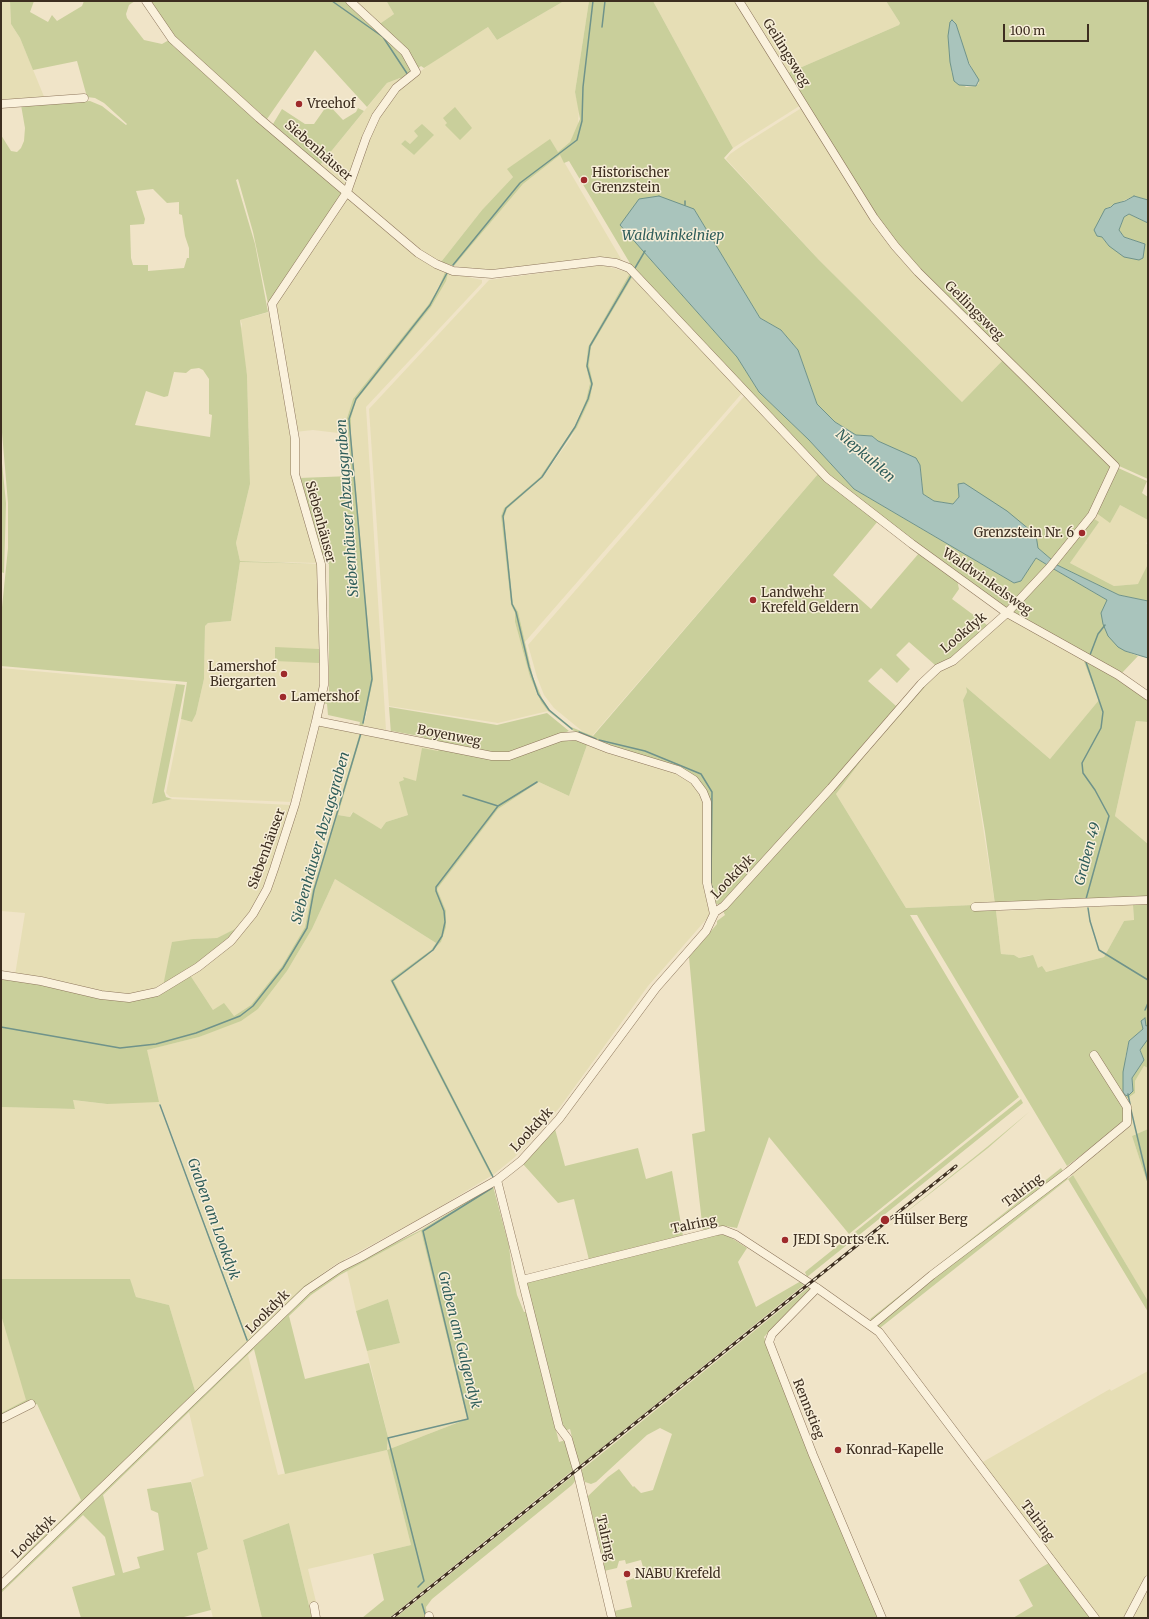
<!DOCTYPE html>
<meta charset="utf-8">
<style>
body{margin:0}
#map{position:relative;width:1149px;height:1619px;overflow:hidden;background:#f0e4c8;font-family:Merriweather,serif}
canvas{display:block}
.frame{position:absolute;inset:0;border:2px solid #3d2e20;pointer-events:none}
.scale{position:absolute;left:1003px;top:24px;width:86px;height:18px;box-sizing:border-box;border:2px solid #3d2e20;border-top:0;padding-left:5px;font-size:12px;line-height:14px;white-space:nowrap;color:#3d2e20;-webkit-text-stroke:3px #f7eed8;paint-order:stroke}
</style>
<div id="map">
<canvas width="1149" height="1619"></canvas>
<div class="frame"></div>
<div class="scale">100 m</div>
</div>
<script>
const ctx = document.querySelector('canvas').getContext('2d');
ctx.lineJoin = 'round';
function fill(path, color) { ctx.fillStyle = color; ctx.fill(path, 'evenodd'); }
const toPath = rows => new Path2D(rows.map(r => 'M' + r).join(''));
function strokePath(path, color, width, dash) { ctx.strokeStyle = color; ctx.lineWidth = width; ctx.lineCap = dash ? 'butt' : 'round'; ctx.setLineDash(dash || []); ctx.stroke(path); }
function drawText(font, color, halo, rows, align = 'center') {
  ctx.font = font + ' Merriweather,serif'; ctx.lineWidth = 3; ctx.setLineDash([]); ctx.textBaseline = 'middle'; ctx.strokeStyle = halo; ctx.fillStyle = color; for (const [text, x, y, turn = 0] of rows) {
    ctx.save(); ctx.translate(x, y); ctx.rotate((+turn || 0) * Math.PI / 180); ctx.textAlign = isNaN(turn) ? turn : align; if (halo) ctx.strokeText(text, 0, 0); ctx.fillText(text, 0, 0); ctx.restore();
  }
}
fill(toPath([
 [1,1,10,1,11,24,20,38,45,99,1,102],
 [352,1,388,1,387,2,394,14,378,25],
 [564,1,589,1,575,92,579,109,578,125,570,142,558,152,550,140,508,169,513,177,482,210,441,262,432,259,350,190,374,125,396,91,431,63,488,27,497,40],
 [418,136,414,155,401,144,405,140,410,144],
 [653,1,736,1,801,105,733,148],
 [742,1,886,1,900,23,899,25,788,73],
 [400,78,402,80,395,87,346,187,320,165,387,83],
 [803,107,1003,360,962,402,819,260,726,159,730,154,746,143],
 [560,155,624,264,483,271,454,266,523,184],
 [350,197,428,264,445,272,438,289,428,305,353,399,347,418,347,434,313,430,295,432,275,302,347,198],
 [602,265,630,273,588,347,586,366,590,382,586,400,575,426,540,477,504,508,501,516,511,605,515,613,515,622,530,677,541,702,548,711,498,723,389,706,369,409,489,280],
 [448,273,482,280,482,283,366,407,386,730,363,726,367,713,366,613,351,435,351,418,356,401,431,307],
 [633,276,743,392,524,643,517,612,513,604,504,518,507,509,541,479,571,438,590,399,593,383,589,365,591,347],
 [270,312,291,439,318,563,240,561,236,543,250,484,247,375,240,333,242,324,240,320],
 [745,395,818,474,592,736,582,731,554,708,544,695,537,677,528,645],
 [1120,505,1148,520,1148,539,1146,544,1148,544,1148,564,1139,584,1114,586,1070,563,1098,522,1093,518,1095,512],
 [240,562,318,564,319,695,292,802,170,797,166,793,181,719,192,722,196,714,204,679,205,626,208,623,231,621],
 [1008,616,1085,659,1084,662,1099,700,1050,759,966,687,967,692,963,700,995,904,906,908,836,794,866,754,938,672,948,666],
 [1,668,176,684,152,804,172,799,291,805,278,850,263,890,250,913,239,927,230,932,217,938,193,939,163,986,150,991,135,994,118,995,15,975,25,913,1,911],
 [1136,721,1148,722,1148,844,1115,816],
 [318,725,360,732,329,840,312,891,305,927,282,966,251,1005,234,1016,213,1010,190,975,255,916],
 [362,733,439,748,434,787,404,778,408,815,386,822,381,829,352,812,350,817,338,815],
 [587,745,679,774,696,786,702,795,704,806,711,914,648,986,560,1107,515,1157,493,1175,394,981,427,956,441,942,444,906,436,889,498,809,539,782,569,796],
 [335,879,436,943,431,950,390,980,491,1176,425,1216,336,1264,304,1286,248,1340,161,1105,160,1106,247,1341,195,1391,169,1305,136,1297,134,1290,1,1279,1,1107,75,1109,72,1100,107,1104,146,1050,199,1037,258,1009,287,971,312,929],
 [1133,905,1134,921,1124,921,1104,957,1046,972,1038,968,1030,955,1019,958,1014,955,1001,954,996,911],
 [1144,1066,1148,1068,1148,1129,1132,1136,1148,1185,1148,1301,1071,1172,1104,1146,1125,1100,1135,1093,1135,1081],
 [421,1231,467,1419,387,1450,411,1545,308,1569,320,1618,312,1618,289,1523,243,1540,262,1618,213,1618,197,1552,208,1549,191,1480,204,1476,189,1412,248,1355,278,1475,387,1450,388,1437,367,1351,400,1343,388,1299,356,1311,347,1271],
 [1,1315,27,1400,1,1413],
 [1148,1371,1148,1573,1124,1618,1098,1618,981,1463,1110,1389,1111,1391],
 [1148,1587,1148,1618,1132,1618]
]), '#e6deb5');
fill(toPath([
 [10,1,34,1,30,12,48,22,52,15,57,21,82,6,84,1,135,1,129,5,126,14,127,18,144,40,162,44,169,40,174,47,184,54,341,192,341,197,268,303,253,232,238,179,236,180,255,244,268,312,240,320,247,375,250,484,236,543,240,561,318,564,240,562,231,621,208,623,205,626,204,679,196,714,192,722,181,719,187,682,1,666,1,617,8,548,8,503,1,421,1,135,11,151,17,152,21,148,24,141,25,128,21,105,90,101,102,106,126,125,127,124,104,103,95,98,87,97,77,61,33,70,20,38,11,24],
 [153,189,167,203,179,202,179,214,182,215,185,236,189,248,189,258,187,258,184,268,148,271,148,265,133,265,131,258,130,225,144,224,145,219,136,191],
 [199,368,203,370,209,379,209,414,212,415,210,437,135,425,146,391,164,397,168,396,174,372,186,373,191,369],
 [148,1,347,1,406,56,414,72,402,80,400,78,387,83,367,107,315,50,267,119,179,42],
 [388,1,564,1,497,40,488,27,424,68,421,66,417,69,378,25,394,14,387,2],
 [589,1,653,1,733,148,724,158,819,260,962,402,1003,360,1111,466,1090,517,1052,560,1038,548,959,497,953,504,934,501,923,494,920,465,878,441,872,436,856,435,835,422,817,404,798,350,781,330,760,318,694,209,620,225,737,357,759,392,809,440,854,489,1014,583,1021,581,1036,558,1049,566,1011,605,1004,609,833,482,631,265,569,161,564,163,560,155,523,184,454,266,441,262,482,210,513,177,507,169,550,139,558,152,570,142,580,119,575,92],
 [886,1,1148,1,1148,200,1134,196,1105,209,1102,237,1109,246,1145,244,1124,237,1119,230,1124,217,1129,214,1148,223,1148,479,1117,465,920,271,878,218,788,73,899,25,900,23],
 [956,24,965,54,979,83,976,86,966,87,952,74,948,36],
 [328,104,343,120,356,112,358,108,364,111,320,165,273,124,282,109,305,124,314,124],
 [455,107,472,128,460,140,445,125,447,123,443,118],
 [422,124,434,135,414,155,401,144,405,140,410,144,418,136,414,131],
 [445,272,448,273,446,281,431,307,356,401,351,418,351,435,373,680,363,726,359,726,360,722,328,715,327,704,322,703,324,697,329,698,329,564,324,562,299,478,351,476,347,418,353,399,428,305,438,289],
 [630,273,633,276,591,347,589,365,593,383,590,399,577,427,541,479,507,509,504,518,513,604,518,612,533,677,542,698,550,710,571,727,593,736,818,474,878,521,833,575,871,609,920,552,957,580,959,589,952,599,987,625,952,659,939,666,724,904,719,905,715,903,710,889,709,811,699,782,584,736,572,730,548,711,541,702,530,677,515,622,515,613,511,605,501,516,504,508,540,477,575,426,586,400,590,383,586,366,588,347],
 [909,642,935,665,896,706,868,681,881,668,897,683,910,669,896,655],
 [1,453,6,503,4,573,1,572],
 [1116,467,1147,481,1142,493,1148,497,1148,520,1120,505,1110,523,1095,512],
 [1093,518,1099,522,1070,563,1114,586,1138,584,1148,564,1148,601,1119,595,1055,564],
 [1052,568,1107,600,1125,651,1138,656,1121,674,1013,612],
 [275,647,319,649,319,663,275,661],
 [1085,659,1148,699,1148,722,1136,721,1115,816,1148,844,1148,897,995,904,996,911,1001,954,1014,955,1019,958,1033,955,1038,968,1042,966,1046,972,1104,957,1124,921,1134,920,1133,905,1148,904,1148,1025,1129,1041,1125,1059,1133,1089,1132,1078,1144,1060,1141,1052,1141,1046,1148,1039,1148,1068,1144,1066,1135,1081,1135,1093,1125,1100,1125,1122,1067,1166,921,922,917,915,910,915,1019,1097,849,1234,769,1137,737,1228,725,1226,703,1232,692,1134,705,1131,689,957,717,924,717,921,725,915,722,909,937,671,948,666,938,672,866,754,836,794,906,908,995,904,985,832,963,700,967,692,966,687,1050,759,1099,700,1084,662],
 [176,684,185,685,164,791,166,797,172,799,152,804],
 [389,707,497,725,547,713,569,731,507,754,493,753,424,740,424,737,392,731,391,734],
 [360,732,362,733,338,815,350,817,353,812,381,829,386,822,408,815,399,782,404,780,403,777,416,781,422,748,438,751,439,748,502,760,510,759,560,740,575,739,605,751,587,745,569,796,539,782,498,809,437,889,446,911,446,927,441,942,427,956,394,981,493,1175,491,1176,390,980,431,950,436,943,335,879,312,929,287,971,258,1009,241,1021,199,1037,147,1050,159,1102,107,1104,73,1100,75,1109,1,1107,1,979,136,999,190,975,213,1010,224,1003,234,1016,251,1005,282,966,305,927,312,891,329,840],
 [291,805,278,850,265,888,251,913,230,940,162,987,150,992,136,995,119,996,98,992,118,995,135,994,150,991,163,986,172,942,193,939,217,938,239,927,250,913,263,890,278,850],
 [1021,1099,1023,1103,807,1277,805,1272],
 [160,1105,248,1340,304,1286,344,1260,345,1263,321,1277,55,1530,53,1528,81,1500,37,1404,1,1416,1,1413,26,1400,1,1315,1,1279,130,1279,136,1297,169,1305,195,1391,247,1341],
 [1029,1112,988,1148,880,1233,987,1147],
 [555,1129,565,1166,638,1148,646,1179,672,1171,683,1236,589,1260,574,1199,558,1203,523,1164],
 [1148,1129,1148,1185,1132,1136],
 [1061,1168,1068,1179,1073,1175,1148,1301,1148,1312,1068,1179,880,1328,870,1319],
 [493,1186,509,1246,512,1271,517,1295,524,1312,526,1312,559,1442,566,1440,573,1470,389,1618,362,1618,384,1600,373,1554,411,1545,387,1450,285,1474,254,1349,103,1495,123,1573,140,1568,137,1557,164,1550,158,1513,151,1510,147,1489,191,1482,208,1549,197,1553,211,1610,180,1618,81,1618,72,1587,115,1575,105,1537,83,1515,1,1593,1,1588,311,1290,346,1267,421,1230],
 [421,1231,467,1419,387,1450,388,1437,369,1363,305,1379,289,1316,311,1295,340,1275],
 [719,1234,727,1235,747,1248,738,1262,756,1307,801,1281,805,1284,579,1466,570,1429,564,1431,526,1282],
 [809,1287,812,1289,764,1337,880,1618,615,1618,614,1611,632,1607,626,1581,645,1574,641,1560,626,1564,625,1560,619,1561,617,1568,604,1571,604,1562,591,1510,586,1498,608,1477,619,1469,633,1487,634,1486,641,1493,653,1490,672,1434,660,1428,647,1435,596,1482,591,1484,585,1482,580,1471],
 [388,1299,400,1343,367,1351,356,1311],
 [574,1475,576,1480,572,1485,432,1599,426,1607,427,1618,395,1618],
 [289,1523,312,1618,262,1618,243,1540],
 [52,1528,52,1533,22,1561,19,1560],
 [1049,1563,1090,1618,1013,1618,1033,1606,1019,1580]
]), '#c9cf9b');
const water = toPath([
 [952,20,956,24,969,64,979,80,976,86,959,85,954,81,950,62,948,36,950,22,952,20],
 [659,196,694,209,760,318,781,330,798,350,817,404,835,422,856,435,872,436,878,441,916,458,920,465,923,494,934,501,953,504,959,497,958,484,964,483,1007,511,1036,535,1038,548,1052,560,1049,566,1036,558,1021,581,1014,583,854,489,809,440,759,392,737,357,620,225,639,199,659,196],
 [1134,196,1148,200,1148,223,1129,214,1124,217,1119,230,1124,237,1145,244,1143,258,1139,260,1124,257,1109,246,1102,237,1097,236,1094,230,1105,209,1111,207,1114,204,1125,201,1134,196],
 [1055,564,1119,595,1148,601,1148,658,1125,651,1118,647,1108,636,1103,624,1101,613,1107,600,1052,568,1055,564],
 [1145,1018,1146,1026,1148,1025,1148,1039,1140,1050,1144,1060,1132,1078,1133,1091,1128,1096,1125,1095,1123,1092,1123,1072,1129,1041,1143,1029,1141,1021,1145,1018]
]);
fill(water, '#a9c4bc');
strokePath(water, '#6f938a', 1);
strokePath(toPath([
 [332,1,383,37,408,75],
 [602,27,605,1],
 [685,205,685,201],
 [453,265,520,183,577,140,582,121,583,87,593,1],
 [635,268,645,251],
 [1090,655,1098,634,1105,625],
 [363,723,372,679,349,419,356,399,430,305,447,273],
 [572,729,549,710,538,694,529,667,516,612,512,604,503,516,506,508,542,477,575,427,588,399,592,384,587,366,590,346,631,276],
 [579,732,596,739],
 [599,740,645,751,701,774,712,792,711,884,715,897,717,899],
 [463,795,498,806],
 [1086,899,1109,816,1095,790,1083,773,1082,763,1101,728,1103,712,1086,662],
 [1088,908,1090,921,1099,950,1148,980],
 [1145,1010,1148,1003],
 [1,1027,120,1048,156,1044,196,1033,240,1016,253,1006,283,968,307,928,314,890,361,733],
 [1128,1094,1130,1104],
 [160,1105,247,1340],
 [1131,1110,1148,1182],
 [493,1177,392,981,433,950,442,936,445,922,444,911,436,891,436,887,498,806,537,782],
 [418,1587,424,1581,388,1438,468,1419,423,1231,492,1188],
 [422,1604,425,1614]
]), '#6f938a', 1.5);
const minor = toPath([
 [146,1,172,39,259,118,418,253,436,264,453,271,492,274,600,261,616,263,629,268,827,478,912,544,1007,613,1118,675,1148,696],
 [1,104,84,98],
 [316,721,492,756,509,756,561,737,576,736,609,749,678,770,694,780,703,792,707,802,707,883,714,914],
 [975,907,1148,900],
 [1,975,41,981,101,995,129,998,157,992,198,967,231,941,253,914,267,889,274,869,295,804,316,721,324,685,324,667,321,564,295,474,295,439,272,304,347,192,366,138,376,116,396,88,416,72,405,52,350,1],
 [497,1180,559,1427,568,1439,577,1470,612,1618],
 [522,1280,717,1231,723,1230,736,1235,817,1288,879,1332,1095,1618],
 [817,1288,772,1334,769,1342,813,1455,882,1618],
 [872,1325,932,1275,1068,1172,1127,1123,1127,1107,1094,1055],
 [1,1419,31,1404],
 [1,1585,307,1290,341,1267,361,1257,497,1180,521,1161,559,1119,656,988,706,931,715,912,724,906,831,788,921,684,938,668,953,661,1007,613,1050,567,1092,515,1115,466,918,272,895,246,874,218,739,1],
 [314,1606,316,1618],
 [429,1616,429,1618],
 [1128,1618,1148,1580]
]);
strokePath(minor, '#8d765c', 9);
strokePath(minor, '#faf1dc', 8);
const rail = toPath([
 [392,1618,956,1166]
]);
strokePath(rail, '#3d2e20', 3);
strokePath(rail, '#f7eed8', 1.5, [4.5]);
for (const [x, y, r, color] of [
 [299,104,4,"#9e2a2b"],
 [584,180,4,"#9e2a2b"],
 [1082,533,4,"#9e2a2b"],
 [753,600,4,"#9e2a2b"],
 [284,674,4,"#9e2a2b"],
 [283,697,4,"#9e2a2b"],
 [885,1220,5,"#9e2a2b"],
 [785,1240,4,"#9e2a2b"],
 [838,1450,4,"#9e2a2b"],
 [627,1574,4,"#9e2a2b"]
]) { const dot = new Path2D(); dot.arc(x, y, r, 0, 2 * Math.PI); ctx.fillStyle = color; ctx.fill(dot); strokePath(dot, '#f7eed8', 1.5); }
drawText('13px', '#3d2e20', '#f7eed8', [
 ["Geilingsweg",786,53,58],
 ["Siebenhäuser",318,151,41],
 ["Geilingsweg",974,311,45],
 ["Siebenhäuser",320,522,75],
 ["Waldwinkelsweg",987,582,35],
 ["Lookdyk",964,633,-40],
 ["Boyenweg",449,736,11],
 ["Siebenhäuser",267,849,-70],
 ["Lookdyk",733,877,-46],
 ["Lookdyk",532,1130,-47],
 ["Talring",1023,1191,-37],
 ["Talring",694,1225,-12],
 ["Lookdyk",268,1312,-45],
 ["Rennstieg",808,1409,68],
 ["Talring",1037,1521,53],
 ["Lookdyk",34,1537,-44],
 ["Talring",605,1538,77]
]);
drawText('13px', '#3d2e20', '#f7eed8', [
 ["Vreehof",307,104],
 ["Historischer",592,173],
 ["Grenzstein",592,188],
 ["Grenzstein Nr. 6",1074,533,"right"],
 ["Landwehr",761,593],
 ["Krefeld Geldern",761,608],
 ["Lamershof",276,667,"right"],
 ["Biergarten",276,682,"right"],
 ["Lamershof",291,697],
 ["Hülser Berg",894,1220],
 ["JEDI Sports e.K.",793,1240],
 ["Konrad-Kapelle",846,1450],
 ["NABU Krefeld",635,1574]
], 'left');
drawText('italic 14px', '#2f5d5a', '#f7eed8', [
 ["Waldwinkelniep",673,236],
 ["Niepkuhlen",865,456,41],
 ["Siebenhäuser Abzugsgraben",348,508,-94],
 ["Siebenhäuser Abzugsgraben",321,838,-74],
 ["Graben 49",1088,854,-75],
 ["Graben am Lookdyk",213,1219,70],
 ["Graben am Galgendyk",459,1340,76]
]);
</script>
